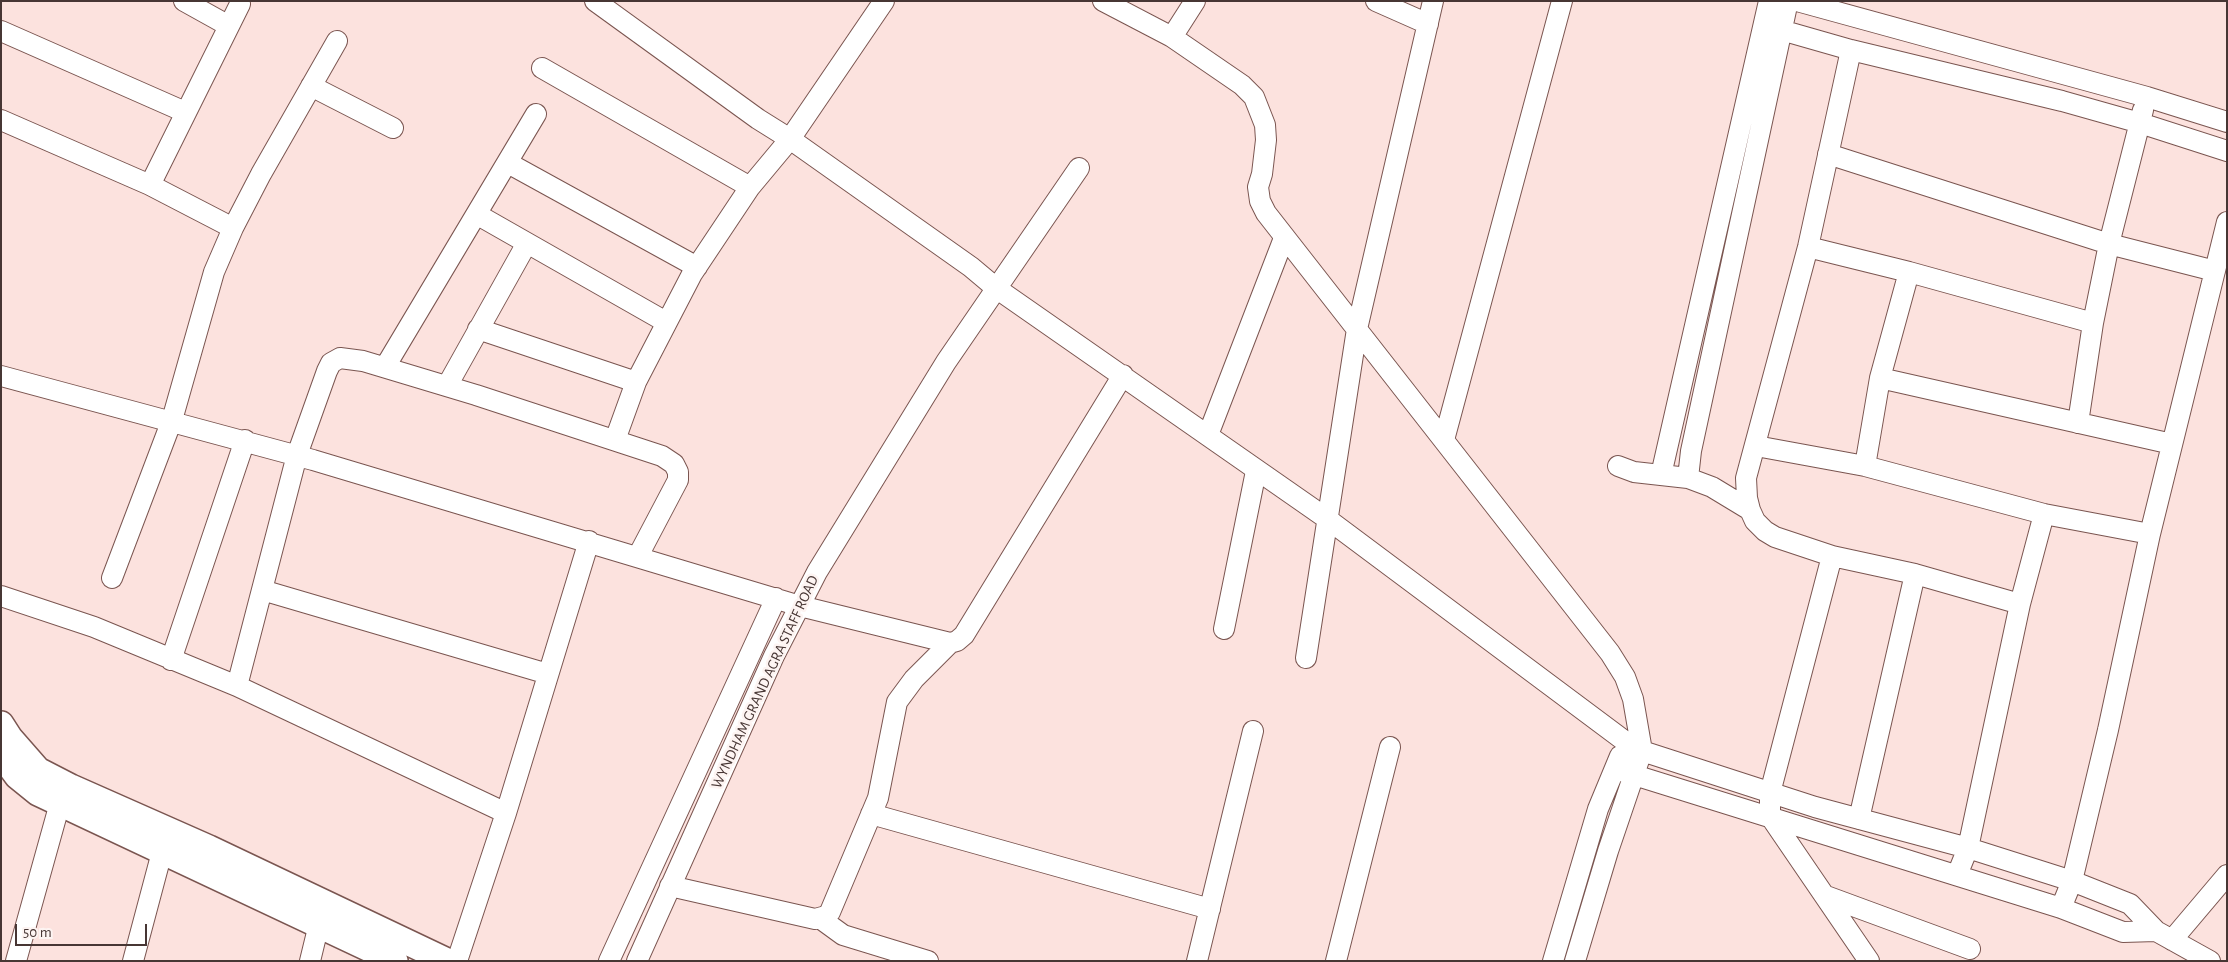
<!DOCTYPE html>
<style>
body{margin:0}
#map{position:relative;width:2228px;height:962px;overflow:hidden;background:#fce2de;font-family:"Alegreya Sans",sans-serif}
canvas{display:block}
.frame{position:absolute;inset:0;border:2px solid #473634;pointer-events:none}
.scale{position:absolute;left:15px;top:924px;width:132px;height:22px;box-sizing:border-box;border:2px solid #473634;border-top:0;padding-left:6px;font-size:15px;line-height:18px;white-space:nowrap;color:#473634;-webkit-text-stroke:4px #fdf4f2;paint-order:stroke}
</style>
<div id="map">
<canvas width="2228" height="962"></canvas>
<div class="frame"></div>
<div class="scale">50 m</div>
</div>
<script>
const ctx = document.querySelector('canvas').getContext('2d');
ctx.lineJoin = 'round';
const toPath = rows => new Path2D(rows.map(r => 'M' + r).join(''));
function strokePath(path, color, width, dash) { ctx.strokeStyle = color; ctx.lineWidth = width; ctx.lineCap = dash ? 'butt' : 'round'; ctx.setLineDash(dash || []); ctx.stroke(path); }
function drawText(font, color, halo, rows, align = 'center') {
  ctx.font = font + ' "Alegreya Sans",sans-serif'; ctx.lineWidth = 5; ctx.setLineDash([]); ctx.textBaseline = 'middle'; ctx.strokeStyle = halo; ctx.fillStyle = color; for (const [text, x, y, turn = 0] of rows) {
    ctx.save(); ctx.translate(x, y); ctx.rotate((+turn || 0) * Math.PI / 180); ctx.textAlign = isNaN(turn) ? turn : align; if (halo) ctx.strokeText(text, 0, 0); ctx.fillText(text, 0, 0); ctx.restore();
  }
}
const minor = toPath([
 [184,1,229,26],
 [595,1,758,119,790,139,971,267,996,288,1326,518,1626,742,1642,751,1815,807,1968,848,2072,881,2130,904,2156,931,2210,961],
 [1103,1,1172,37,1242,85,1254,97,1265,125,1266,140,1262,174,1258,187,1260,201,1266,213,1610,653,1625,677,1633,699,1642,751,1608,851,1575,961],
 [1376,1,1428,24],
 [1797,1,2147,97,2227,122],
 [1769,24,1781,30,1851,50,2062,101,2140,123,2227,151],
 [1,31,185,112],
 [1172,37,1195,1],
 [1851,50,1808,247,1746,478,1747,498,1750,510,1755,521,1765,531,1775,537,1832,556,1915,574,2020,604],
 [542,68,750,187],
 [311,86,393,128],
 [1,120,150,185,233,228],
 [1828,154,2109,244,2215,271],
 [508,163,697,267],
 [150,185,240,4],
 [478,215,666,322],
 [1808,247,1909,272,2093,323],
 [478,329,636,382],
 [385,367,536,114],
 [1,376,313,460,800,606,950,643,957,641,964,635,1123,375],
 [1880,378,2172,444],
 [447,386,527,243],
 [2078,423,2093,323,2109,244,2143,110],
 [1208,435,1284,238],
 [615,440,636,382,692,274,750,187,790,139,884,1],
 [1444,440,1562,1],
 [1756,446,1865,466,2044,514,2150,534],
 [1618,466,1634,472,1688,478,1712,487,1750,510],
 [1865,466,1880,378,1909,272],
 [1661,475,1769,1],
 [1688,478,1691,451,1788,1],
 [1832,556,1770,793,1770,816,1869,961],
 [112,578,172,420,214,272,233,228,261,174,337,41],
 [262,590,548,674],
 [1,596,94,627,237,686,506,813],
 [1224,629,1256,471],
 [1306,658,1357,329,1433,1],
 [171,660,245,440],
 [237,686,297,455,327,371,331,363,340,358,363,361,476,395,662,456,674,464,678,472,678,480,638,556],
 [1615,769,2061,908,2123,932,2156,931],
 [871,814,1210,909],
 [1859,819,1915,574],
 [1957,875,1968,848,2020,604,2044,514],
 [670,886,815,919,826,916,830,912,878,798,897,702,914,679,950,643],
 [1826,896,1970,949],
 [2061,908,2072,881,2108,730,2150,534,2227,222],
 [821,919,843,935,928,961],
 [2172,940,2227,875],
 [16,961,60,803],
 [133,961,166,837],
 [310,961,319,924],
 [457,961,506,813,589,541],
 [609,961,776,598],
 [637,961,774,656,817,572,946,362,1079,168],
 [1197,961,1253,731],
 [1336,961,1390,747],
 [1553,961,1598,809,1620,756]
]);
const tertiary = toPath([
 [1,724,10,738,38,770,71,787,209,848,447,961],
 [1,754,17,776,38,793,395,961]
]);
strokePath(minor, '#7a5550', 22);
strokePath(tertiary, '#7a5550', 28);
strokePath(minor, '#fff', 20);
strokePath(tertiary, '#fff', 25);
drawText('15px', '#473634', '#fdf4f2', [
 ["WYNDHAM GRAND AGRA STAFF ROAD",765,682,-65]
]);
</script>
